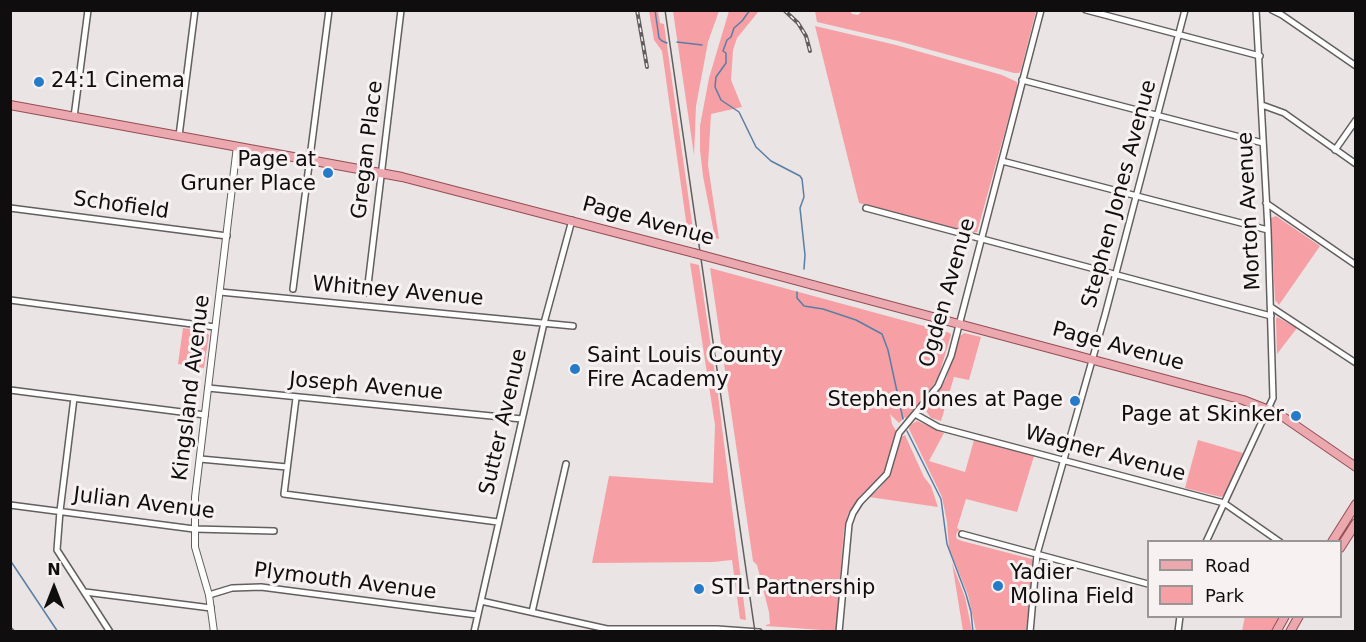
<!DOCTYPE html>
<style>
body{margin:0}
#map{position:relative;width:1366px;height:642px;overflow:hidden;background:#eae4e4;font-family:"DejaVu Sans",sans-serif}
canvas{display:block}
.frame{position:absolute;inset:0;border:12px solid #0f0d0d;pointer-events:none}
.legend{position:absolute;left:1147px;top:540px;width:195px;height:78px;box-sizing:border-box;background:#f7f1f1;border:2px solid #9a9696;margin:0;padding:8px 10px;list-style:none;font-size:18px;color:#0f0d0d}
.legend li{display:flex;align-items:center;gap:12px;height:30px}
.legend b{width:30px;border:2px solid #9a9696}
.north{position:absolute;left:24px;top:558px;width:60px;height:60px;-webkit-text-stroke:4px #f7f1f1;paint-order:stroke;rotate:0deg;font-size:16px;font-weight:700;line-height:24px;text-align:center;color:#0f0d0d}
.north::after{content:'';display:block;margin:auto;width:21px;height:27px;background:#0f0d0d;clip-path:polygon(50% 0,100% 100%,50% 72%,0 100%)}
</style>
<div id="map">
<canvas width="1366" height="642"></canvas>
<div class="frame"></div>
<ul class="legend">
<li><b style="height:8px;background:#eba9af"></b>Road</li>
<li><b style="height:16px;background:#f6a0a5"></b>Park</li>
</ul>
<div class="north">N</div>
</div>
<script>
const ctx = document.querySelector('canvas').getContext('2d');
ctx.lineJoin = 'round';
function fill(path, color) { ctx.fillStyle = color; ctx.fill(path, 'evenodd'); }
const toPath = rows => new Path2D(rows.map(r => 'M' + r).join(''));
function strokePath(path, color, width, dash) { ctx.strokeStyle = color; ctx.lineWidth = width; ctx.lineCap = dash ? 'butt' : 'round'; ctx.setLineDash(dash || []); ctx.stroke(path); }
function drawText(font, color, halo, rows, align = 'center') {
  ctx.font = font + ' "DejaVu Sans",sans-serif'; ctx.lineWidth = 6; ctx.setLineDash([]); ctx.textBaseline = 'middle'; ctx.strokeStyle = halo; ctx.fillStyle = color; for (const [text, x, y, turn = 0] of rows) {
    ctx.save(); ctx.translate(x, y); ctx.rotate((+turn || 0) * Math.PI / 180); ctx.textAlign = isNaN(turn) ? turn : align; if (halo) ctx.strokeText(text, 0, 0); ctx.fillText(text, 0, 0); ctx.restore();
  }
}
fill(toPath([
 [649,11,658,11,660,23,664,24,695,244,689,242,662,51,654,40],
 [673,11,719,11,708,42,696,106,694,155],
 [729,11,759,11,737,38,733,50,731,80,742,107,711,114,708,165,719,239,715,238,703,176,700,150,700,126,709,78],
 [862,11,862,10,1036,11,1021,70,1019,73,1014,73,898,41,817,22,815,11,850,11,852,14,858,15],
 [815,26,896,45,1002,75,1017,82,1017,88,977,232,971,233,859,203],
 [1276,216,1320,246,1279,305,1275,300,1271,218],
 [690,263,699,265,718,395,746,620,740,619,732,560,713,562,592,563,609,476,713,483,715,425],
 [710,268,950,333,951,335,938,378,924,399,906,419,905,417,899,423,890,414,892,424,896,431,885,471,881,477,861,495,848,514,844,530,836,631,766,626,766,625,770,624,769,612,757,565,753,561],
 [1277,317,1297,328,1277,354,1276,319],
 [183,328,205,331,209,335,204,368,178,364],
 [964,333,981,337,969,380,954,377,941,421,931,418,926,411,946,379,959,337],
 [917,421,944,433,929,461,965,472,974,440,1034,456,1017,512,966,499,957,528,960,530,957,532,956,536,957,539,962,541,1032,559,1034,564,1026,631,976,631,968,595,949,548,947,522,942,497,909,429,910,425],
 [905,435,924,477,931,486,938,507,869,497,878,490,891,474,901,437],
 [1198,440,1243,453,1224,495,1221,497,1185,488],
 [952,563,965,597,972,631,963,631],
 [1245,616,1280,616,1280,617,1271,631,1242,631]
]), '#f6a0a5');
strokePath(toPath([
 [655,10,659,38,662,41,667,43],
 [750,10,742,21,734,28,731,37,727,40,723,51,726,53,726,63,716,77,715,87,721,100,739,112,756,147,771,161,800,176,802,179,804,197,800,208,805,255,804,269],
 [677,42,702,45],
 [797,292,797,298,804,306,823,309,856,320,882,334,888,350,903,419],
 [907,431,941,499,947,544,966,594,971,612,973,632],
 [10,560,58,632]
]), '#587ea6', 1.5);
const minor = toPath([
 [1086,10,1260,56],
 [1272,10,1282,15,1356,66],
 [1022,80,1263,143],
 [1262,105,1284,113,1356,164],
 [74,117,88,10],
 [179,136,195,10],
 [1335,150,1356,120],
 [1002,161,1268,230],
 [1266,203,1356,265],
 [10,208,227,236],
 [866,208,1271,316],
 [293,289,329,10],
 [220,292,573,326],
 [367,293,401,10],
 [10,300,215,327],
 [1271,307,1356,363],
 [208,388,522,419],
 [10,390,205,415],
 [74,398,60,511,57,550,110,632],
 [296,398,284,494,498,522],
 [915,414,938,427,1224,503,1280,542],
 [200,459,287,467],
 [10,505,194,529,274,531],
 [962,534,1148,584],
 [1206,542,1273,398,1268,230,1256,10],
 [85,592,211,608],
 [209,595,232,588,261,587,477,615],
 [481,601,607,629,717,629,759,632],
 [532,612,566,464],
 [10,631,11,632],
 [474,632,544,323,572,220],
 [839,632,849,524,853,513,860,502,887,474,899,433,938,386,951,356,1041,10],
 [1030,632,1037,554,1105,315,1185,10],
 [1178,632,1180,616]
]);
const tertiary = toPath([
 [214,632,209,595,195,547,195,497,237,146]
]);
const primary = toPath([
 [10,105,402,177,694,253],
 [813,285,1243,400,1279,414,1356,467],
 [1332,542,1356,504],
 [1340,548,1356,523],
 [1276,632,1285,616],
 [1290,632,1299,616]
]);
strokePath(minor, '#635f5f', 8);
strokePath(tertiary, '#635f5f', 8);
strokePath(primary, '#954d54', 10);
strokePath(minor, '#fff', 5);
strokePath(tertiary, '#fff', 6);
strokePath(primary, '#eba9af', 8);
strokePath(toPath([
 [665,10,755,632]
]), '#615d5d', 1.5);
const rail = toPath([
 [637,10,647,67],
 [784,10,798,23,806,36,810,51]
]);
strokePath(rail, '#615d5d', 4);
strokePath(rail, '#f7f1f1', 1.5, [4.5]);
const primaryBridge = toPath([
 [694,253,813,285]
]);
strokePath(primaryBridge, '#954d54', 10, []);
strokePath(primaryBridge, '#eba9af', 8);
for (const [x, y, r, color] of [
 [39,82,6,"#267bc9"],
 [328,173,6,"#267bc9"],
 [575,369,6,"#267bc9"],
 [1075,401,6,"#267bc9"],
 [1296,416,6,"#267bc9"],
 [998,586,6,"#267bc9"],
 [699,589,6,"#267bc9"]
]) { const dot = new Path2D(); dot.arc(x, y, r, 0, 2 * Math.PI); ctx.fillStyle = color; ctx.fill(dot); strokePath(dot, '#f7f1f1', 2); }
drawText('21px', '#0f0d0d', '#f7f1f1', [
 ["24:1 Cinema",51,82],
 ["Page at",316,161,"right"],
 ["Gruner Place",316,185,"right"],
 ["Saint Louis County",587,357],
 ["Fire Academy",587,381],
 ["Stephen Jones at Page",1063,401,"right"],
 ["Page at Skinker",1284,416,"right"],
 ["Yadier",1010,574],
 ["Molina Field",1010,598],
 ["STL Partnership",711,589]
], 'left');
drawText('21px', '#0f0d0d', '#f7f1f1', [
 ["Gregan Place",368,150,-83],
 ["Stephen Jones Avenue",1120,194,-75],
 ["Schofield",121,206,8],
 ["Morton Avenue",1250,211,-93],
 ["Page Avenue",648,222,15],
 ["Whitney Avenue",398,292,5],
 ["Ogden Avenue",948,293,-74],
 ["Page Avenue",1118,347,15],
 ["Joseph Avenue",366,387,5],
 ["Kingsland Avenue",192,388,-83],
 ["Sutter Avenue",504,422,-77],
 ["Wagner Avenue",1105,454,15],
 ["Julian Avenue",144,504,7],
 ["Plymouth Avenue",345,582,7]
]);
</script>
